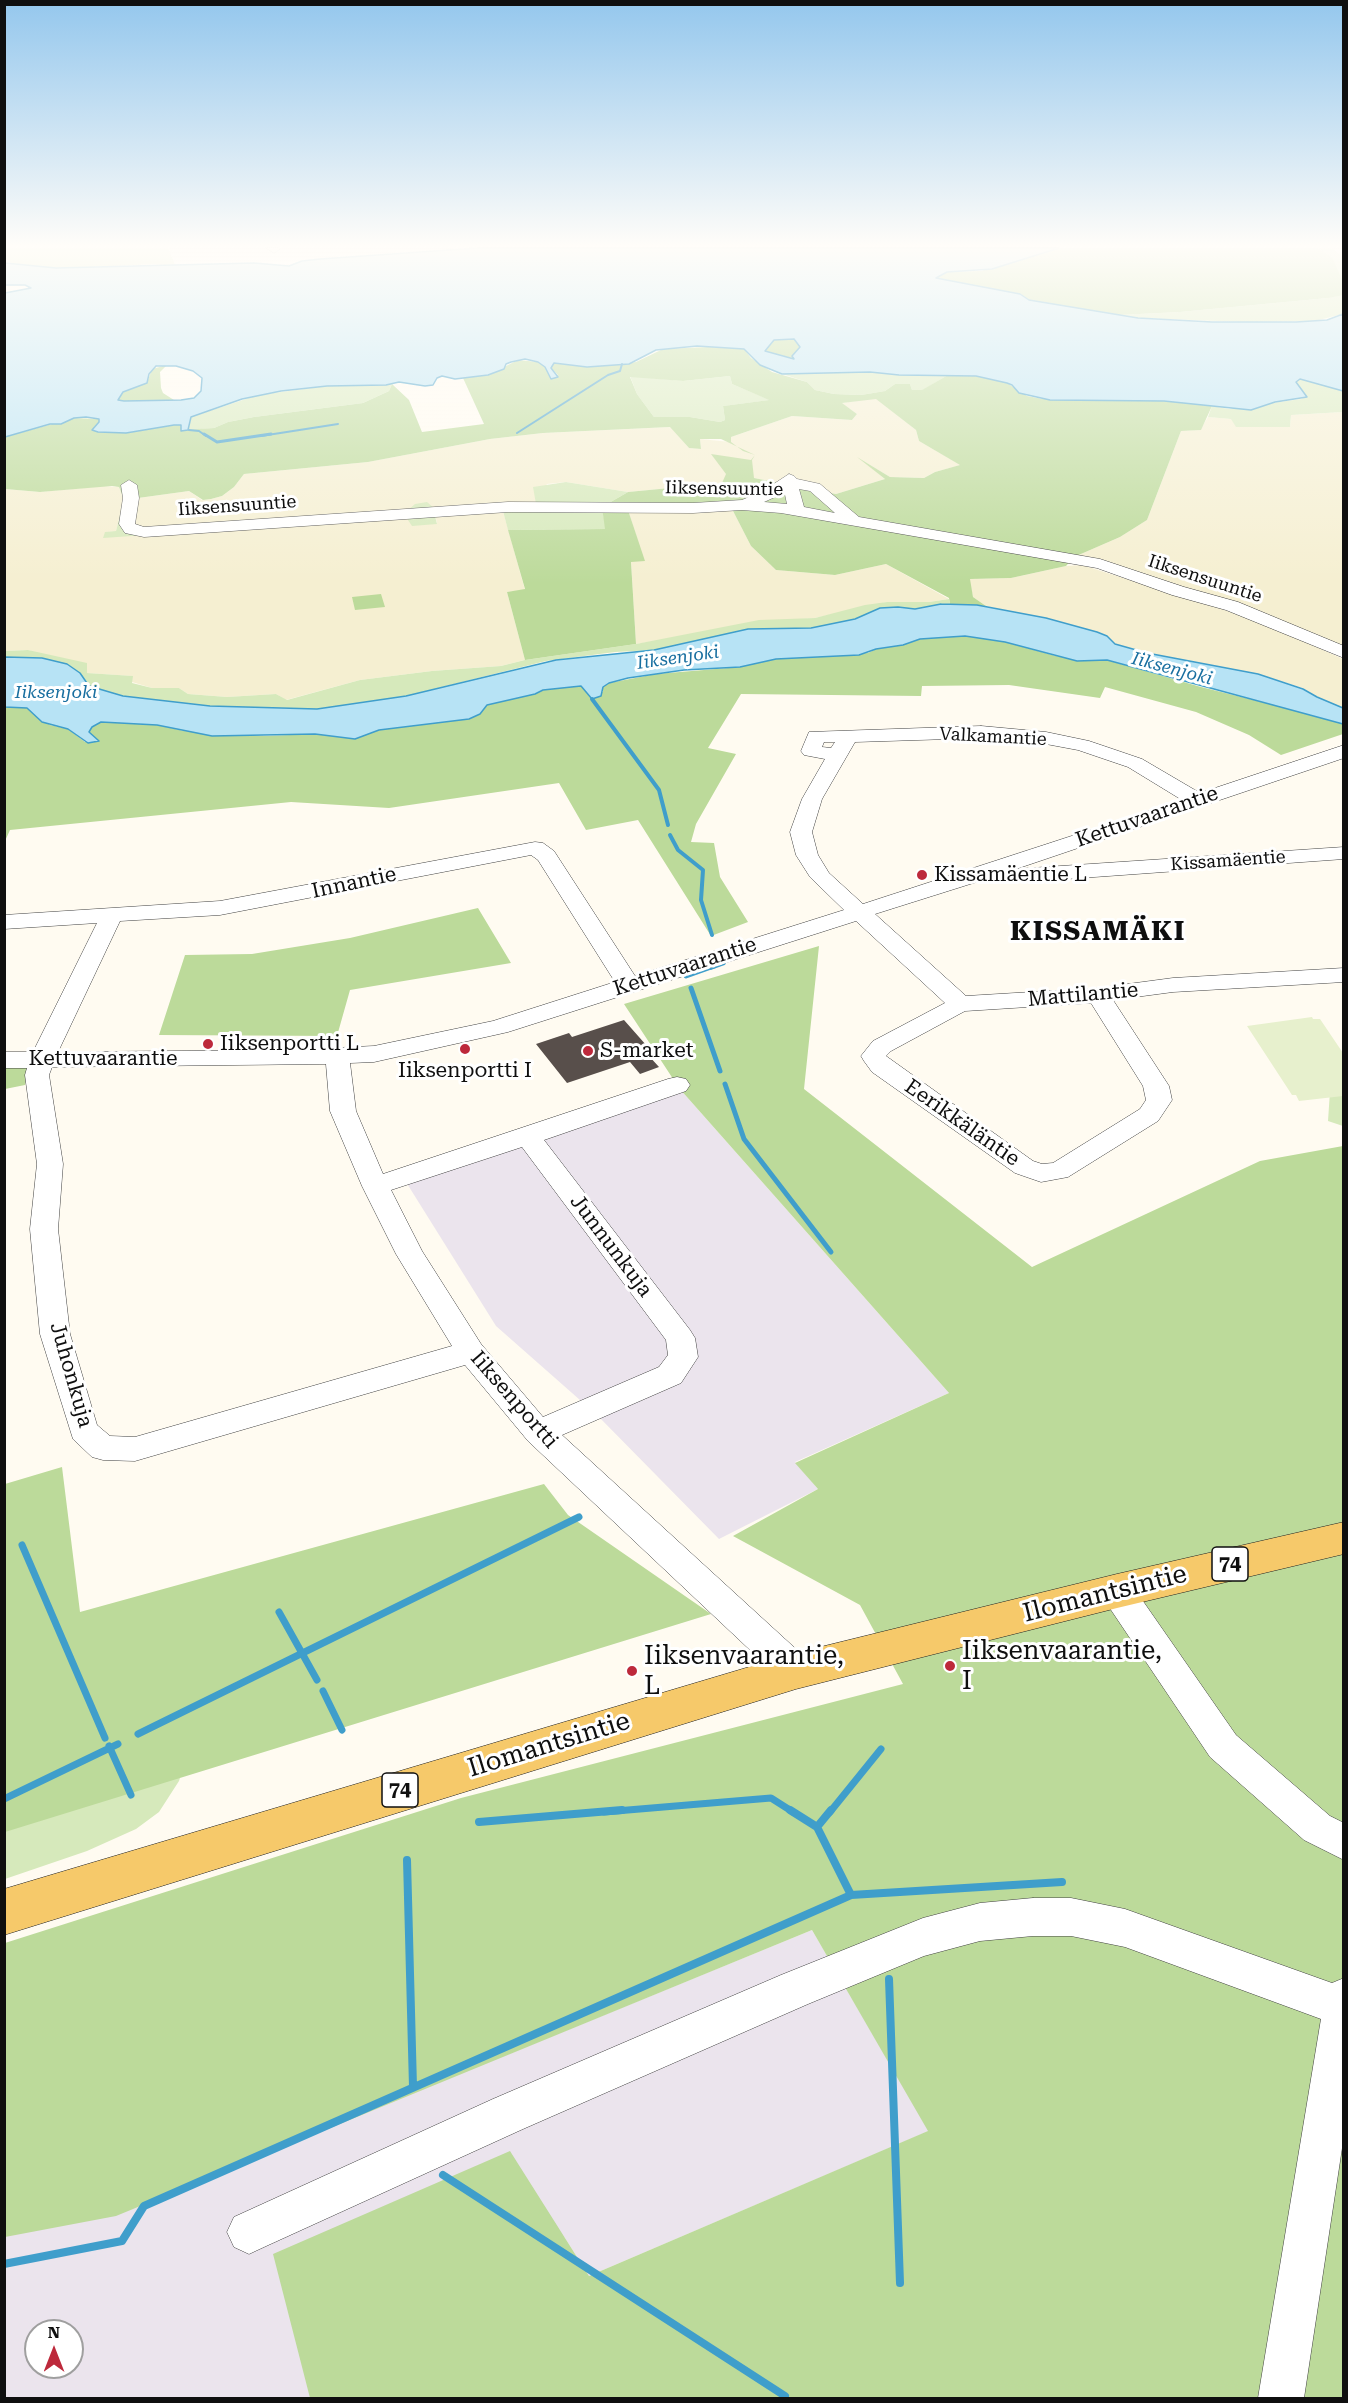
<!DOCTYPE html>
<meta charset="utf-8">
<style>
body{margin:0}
#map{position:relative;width:1348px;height:2403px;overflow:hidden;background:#fffbf1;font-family:"Roboto Serif",serif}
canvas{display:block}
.frame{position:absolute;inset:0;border:6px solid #0f0f0f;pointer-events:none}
.north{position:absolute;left:24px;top:2319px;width:60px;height:60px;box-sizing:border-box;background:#fff;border:2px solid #9f9f9f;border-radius:50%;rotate:0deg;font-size:16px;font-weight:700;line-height:24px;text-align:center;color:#0f0f0f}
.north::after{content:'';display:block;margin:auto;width:21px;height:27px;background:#bd293b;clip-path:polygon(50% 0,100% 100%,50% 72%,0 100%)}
</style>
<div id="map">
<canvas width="1348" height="2403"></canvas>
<div class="frame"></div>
<div class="north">N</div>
</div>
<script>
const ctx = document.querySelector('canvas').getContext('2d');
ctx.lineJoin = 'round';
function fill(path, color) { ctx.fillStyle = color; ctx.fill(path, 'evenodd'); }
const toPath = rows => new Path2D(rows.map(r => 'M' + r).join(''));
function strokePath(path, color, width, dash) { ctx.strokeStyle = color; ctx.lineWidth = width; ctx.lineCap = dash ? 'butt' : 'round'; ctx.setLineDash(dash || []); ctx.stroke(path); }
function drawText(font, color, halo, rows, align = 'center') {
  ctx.font = font + ' "Roboto Serif",serif'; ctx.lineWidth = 6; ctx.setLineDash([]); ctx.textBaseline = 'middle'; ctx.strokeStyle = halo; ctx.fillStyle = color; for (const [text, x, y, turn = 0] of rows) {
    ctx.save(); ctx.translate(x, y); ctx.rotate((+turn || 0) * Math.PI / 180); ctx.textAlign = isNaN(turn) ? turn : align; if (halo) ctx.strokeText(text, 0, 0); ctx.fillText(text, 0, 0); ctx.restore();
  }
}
fill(toPath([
 [679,1088,949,1393,795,1462,818,1489,719,1539,597,1415,496,1326,406,1182],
 [812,1930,929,2131,589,2276,563,2235,620,2398,5,2398,4,2047,499,2058],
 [36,2331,72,2331,72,2367,36,2367]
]), '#ebe4ed');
fill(toPath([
 [876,398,916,430,919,441,961,465,935,472,924,478,890,477,865,462,885,479,836,494,754,478,712,454,727,474,722,483,628,492,566,482,547,484,536,504,147,528,132,525,138,498,189,491,202,500,211,499,222,496,234,487,244,474,368,462,490,439,543,433,671,427,689,448,701,449,700,439,731,442,731,437,792,416,852,420,857,414,841,403],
 [1343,412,1343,650,1074,557,1120,537,1147,520,1181,431,1200,430,1208,417,1232,419,1237,427,1290,427,1291,415],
 [104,486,119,487,124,500,116,531,105,532,406,517,437,523,435,515,503,511,525,590,507,592,525,660,501,666,432,671,360,680,286,700,276,694,227,697,188,694,179,688,152,688,132,682,132,676,87,673,52,657,28,650,5,651,5,489,40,492],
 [732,509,751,546,776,570,835,575,886,564,949,599,929,602,887,602,815,618,789,620,636,644,631,561,644,561,628,510],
 [1082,565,1256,620,1343,659,1343,708,1317,697,1303,688,1258,674,1147,653,1115,644,1097,632,1076,626,986,606,973,597,969,579,1011,578,1066,566]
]), '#f5efd1');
fill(toPath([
 [4,248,168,248,176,267,154,264,52,269,14,265,5,258],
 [1318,248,1331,248,1343,256,1343,314,1315,321,1245,322,1138,318,1119,315,1180,312,1328,298,1332,257],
 [870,372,948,375,923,390,912,390,910,384,895,384,885,391,861,395,834,394,815,390,807,382,782,374],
 [630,376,683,381,730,376,732,384,770,400,723,406,725,420,720,422,690,417,654,417,637,394],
 [1300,379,1343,391,1343,412,1291,415,1290,427,1236,427,1231,419,1208,417,1212,406,1229,409,1301,399,1306,397,1296,382],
 [392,384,389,391,363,403,254,417,228,422,214,428,189,430,189,428,191,417,258,395,327,386],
 [566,482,628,492,602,507,606,529,508,530,503,511,435,516,437,524,412,526,406,517,103,538,105,532,116,531,124,500,133,525,139,528,406,512,415,504,427,502,435,509,536,504,533,487],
 [949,599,950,604,915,609,898,607,880,608,855,619,811,628,748,629,654,650,615,652,546,661,406,696,317,709,210,706,123,696,89,686,67,664,42,658,5,657,5,651,28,650,87,663,87,673,133,676,132,683,152,688,179,688,188,694,227,697,276,694,287,700,360,680,432,671,501,666,525,660,636,644,759,620,815,618,865,605,887,602,929,602],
 [1343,1090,1343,1126,1328,1121,1330,1091],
 [4,1707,188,1753,179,1781,159,1812,136,1829,87,1851,5,1879]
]), '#d6e9bb');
fill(toPath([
 [1059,248,1318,248,1332,257,1343,282,1343,295,1328,298,1180,312,1119,315,1029,300,1020,294,936,278,947,272,981,271],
 [794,339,800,347,795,359,765,351,774,340],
 [730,346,744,349,751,358,772,372,807,382,815,390,834,394,861,395,885,391,895,384,910,384,912,390,922,390,948,375,976,376,1007,383,1027,396,1043,399,1164,401,1212,406,1201,430,1181,431,1147,520,1120,537,1074,557,1066,566,1011,578,970,579,973,597,986,606,950,604,949,598,886,564,835,575,776,570,751,546,732,509,628,510,645,561,631,562,636,644,525,660,507,592,525,589,508,530,605,529,602,507,628,492,722,483,726,474,711,454,751,460,755,455,721,439,700,439,701,449,689,448,670,427,543,433,490,439,368,462,244,474,234,487,222,496,211,499,203,500,189,491,138,498,123,497,119,487,112,486,40,492,5,489,5,437,74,418,99,419,99,422,94,427,111,433,134,432,174,425,181,425,181,430,214,428,228,422,254,417,363,403,389,391,392,384,409,400,422,432,484,424,463,378,488,375,518,360,538,362,545,367,550,376,558,375,551,368,554,363,587,367,623,364,636,362,663,349],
 [730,376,732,384,769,400,723,406,725,420,720,422,690,417,654,417,637,394,630,377,683,381],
 [876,399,916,430,919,441,960,465,935,472,924,478,890,477,857,457,885,479,836,494,754,478,752,460,755,455,743,451,731,442,731,437,792,416,852,420,857,414,842,403],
 [167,365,160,372,161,388,163,393,174,400,124,401,118,400,123,392,147,383,152,369],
 [381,594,385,607,355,610,352,597],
 [947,636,975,637,1005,642,1056,656,1086,660,1107,660,1201,687,1334,720,1343,724,1343,734,1281,755,1249,735,1196,712,1105,687,1100,698,1009,685,922,686,921,696,741,694,708,748,736,754,696,824,691,842,714,843,720,877,748,922,711,936,638,820,586,830,559,783,389,808,291,802,10,830,5,841,4,707,27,708,50,725,68,729,85,742,98,741,89,732,92,727,101,722,157,725,184,731,264,736,315,734,355,739,379,730,480,714,487,705,535,694,543,690,581,686,587,690,603,692,603,687,609,683,656,674,740,667,776,659,868,653,876,649,903,645,920,639],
 [478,908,511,963,350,990,337,1036,159,1035,185,955,252,954,350,938],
 [819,946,804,1089,1032,1267,1260,1161,1343,1146,1343,2398,310,2398,273,2254,510,2151,589,2276,928,2131,812,1930,116,2216,5,2237,5,1943,461,1798,903,1684,860,1605,733,1536,818,1489,795,1463,949,1393,679,1088,624,1004],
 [4,1066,29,1066,25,1085,5,1089],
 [62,1467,80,1612,544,1484,568,1515,711,1614,5,1832,5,1484]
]), '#bcda9a');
fill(toPath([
 [1312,1017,1313,1019,1320,1019,1343,1053,1343,1096,1299,1101,1296,1095,1292,1095,1247,1026]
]), '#e7f0cd');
const water = toPath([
 [478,248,1059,248,992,269,947,272,936,278,1020,294,1029,300,1138,318,1212,322,1296,322,1327,320,1343,314,1343,391,1300,379,1296,382,1307,397,1275,402,1251,410,1164,401,1050,400,1019,393,1012,385,1007,383,976,376,899,375,870,372,782,374,760,365,744,349,697,346,656,350,629,364,587,367,554,363,551,368,558,377,551,379,545,367,538,362,525,359,511,362,506,364,504,369,488,375,455,379,442,376,437,378,433,385,425,386,399,382,386,385,327,386,281,391,242,399,191,417,188,430,181,431,181,425,174,425,126,433,98,432,92,430,99,422,99,419,86,417,74,418,61,424,50,424,5,437,5,293,31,288,25,285,5,285,5,263,56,268,254,263,289,266,302,261,320,259,478,248],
 [794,339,800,347,792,356,794,359,765,351,774,340,794,339],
 [156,366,176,366,193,371,202,378,201,391,194,398,181,400,124,401,118,400,123,392,147,383,149,374,156,366],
 [941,604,977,605,1046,618,1097,632,1107,636,1115,644,1147,653,1258,674,1303,689,1317,697,1343,708,1343,724,1107,660,1077,661,1005,642,965,636,920,639,903,645,876,649,859,655,776,659,740,667,684,670,628,678,609,683,603,687,601,696,592,699,581,686,543,690,535,694,487,705,480,714,469,719,379,730,355,739,315,734,212,736,157,725,101,722,92,727,89,732,99,741,88,743,68,729,42,722,27,708,5,707,5,657,42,658,67,664,80,673,89,686,123,696,210,706,317,709,406,696,556,660,654,650,748,629,811,628,855,619,880,608,898,607,915,609,941,604]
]);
fill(water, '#b7e3f5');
strokePath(water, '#3f9ecb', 1.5);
strokePath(toPath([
 [189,430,199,431,206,436],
 [517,433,608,375,620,371,622,364],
 [261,436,338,424]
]), '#3f9ecb', 2);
strokePath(toPath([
 [204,434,217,442,271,434]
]), '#3f9ecb', 3);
strokePath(toPath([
 [592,699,659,790,668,825],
 [670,835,678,850,703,870,701,900,712,935],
 [710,968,724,963]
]), '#3f9ecb', 4);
strokePath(toPath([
 [686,976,714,966],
 [691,988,720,1071],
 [725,1084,744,1139,831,1252]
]), '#3f9ecb', 5);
strokePath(toPath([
 [22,1545,105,1738],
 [279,1612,317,1680],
 [323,1691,342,1730],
 [138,1734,579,1517],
 [109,1746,131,1795],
 [4,1799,118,1744],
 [604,1812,771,1798,793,1812],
 [830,1812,881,1749]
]), '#3f9ecb', 7);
strokePath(toPath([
 [790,1810,817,1827,851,1895],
 [479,1822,622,1810],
 [817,1827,831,1810],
 [407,1860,413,2087],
 [889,1979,900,2283],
 [443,2175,785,2396],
 [4,2264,122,2241,144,2206,851,1895,1062,1882]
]), '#3f9ecb', 8);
fill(toPath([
 [624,1020,654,1054,649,1056,659,1067,640,1074,630,1062,567,1083,536,1044,569,1033,572,1037]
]), '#584f4b');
const minor = toPath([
 [266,248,279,248,280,249,274,253,266,248],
 [789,474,794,476,797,479,820,484,859,517,1100,559,1184,587,1238,602,1344,646,1344,658,1226,610,1172,595,1097,568,781,513,742,510,693,513,508,512,144,537,125,533,119,524,123,498,121,485,129,480,137,485,139,498,135,524,144,527,508,502,693,503,742,500,763,491,789,474],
 [799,489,810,491,835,513,804,507,799,489],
 [784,490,787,504,764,502,775,497,784,490],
 [981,726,1046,732,1089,741,1142,759,1200,793,1344,745,1344,758,1016,869,1344,847,1344,859,1011,883,1003,881,1000,876,1002,874,875,914,966,996,1098,988,1173,978,1344,968,1344,982,1173,992,1113,1000,1169,1086,1172,1100,1158,1121,1068,1177,1041,1182,1015,1173,872,1072,864,1061,861,1056,873,1041,945,1003,856,921,508,1032,374,1062,350,1063,356,1111,383,1174,668,1079,677,1077,686,1079,690,1085,686,1091,544,1140,690,1330,695,1338,698,1357,681,1383,562,1435,808,1660,813,1671,808,1682,796,1686,784,1682,528,1441,465,1365,135,1461,103,1460,92,1457,73,1439,40,1334,30,1229,37,1164,25,1075,27,1068,4,1068,4,1052,33,1052,97,923,4,929,4,915,220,901,535,842,543,843,554,851,635,976,844,910,810,877,796,855,790,832,802,799,825,759,804,755,801,751,809,732,981,726],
 [981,738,1046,744,1078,750,1128,767,1182,800,863,904,829,873,818,855,812,832,822,799,855,742,981,738],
 [824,742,835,742,831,748,822,747,824,742],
 [531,855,538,860,615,982,493,1021,374,1046,293,1050,58,1052,120,921,220,915,531,855],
 [1091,1003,1143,1086,1146,1100,1140,1109,1053,1163,1042,1164,1033,1161,886,1056,891,1051,965,1011,1091,1003],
 [326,1064,330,1111,362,1186,396,1254,452,1346,135,1437,110,1436,97,1425,70,1334,58,1229,63,1164,49,1075,52,1067,326,1064],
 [522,1147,666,1340,668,1355,659,1367,543,1417,481,1344,422,1251,391,1190,522,1147],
 [1117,1577,1129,1581,1236,1735,1330,1816,1344,1823,1344,1860,1304,1840,1210,1757,1105,1601,1100,1591,1105,1581,1117,1577],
 [1033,1898,1071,1898,1125,1909,1332,1983,1344,1978,1344,2135,1304,2398,1258,2398,1321,2019,1125,1947,1071,1936,1033,1936,980,1941,924,1956,808,2004,523,2129,264,2247,249,2254,234,2247,227,2232,234,2217,493,2099,781,1975,923,1918,980,1903,1033,1898]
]);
const major = toPath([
 [1344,1522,1344,1554,1117,1608,796,1689,4,1935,4,1889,796,1653,1117,1574,1344,1522]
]);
strokePath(minor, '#424242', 1);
strokePath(major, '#202020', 1);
fill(minor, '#fff');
fill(major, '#f6c96a');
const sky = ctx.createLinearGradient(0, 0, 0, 584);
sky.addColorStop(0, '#94c7ed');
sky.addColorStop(0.42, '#fffdf9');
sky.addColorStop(1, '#fffdf900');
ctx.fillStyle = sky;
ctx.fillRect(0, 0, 1348, 584);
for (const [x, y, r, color] of [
 [922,875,6,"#bd293b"],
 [208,1044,6,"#bd293b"],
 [465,1049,6,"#bd293b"],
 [588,1051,6,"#bd293b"],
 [950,1666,6,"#bd293b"],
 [632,1671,6,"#bd293b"]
]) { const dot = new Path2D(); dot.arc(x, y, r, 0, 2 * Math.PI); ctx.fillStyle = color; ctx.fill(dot); strokePath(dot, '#fff', 2); }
drawText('18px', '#0f0f0f', '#fff', [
 ["Iiksensuuntie",724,489,1],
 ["Iiksensuuntie",237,506,-4],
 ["Iiksensuuntie",1205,579,18],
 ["Valkamantie",993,737,3],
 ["Kissamäentie",1228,861,-4]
]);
drawText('italic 18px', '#196fa0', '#fff', [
 ["Iiksenjoki",678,658,-8],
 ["Iiksenjoki",1172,669,15],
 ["Iiksenjoki",56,693]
]);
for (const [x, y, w] of [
 [1230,1564,36],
 [400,1790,36]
]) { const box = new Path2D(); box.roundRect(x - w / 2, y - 17, w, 34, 4.5); ctx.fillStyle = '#fff'; ctx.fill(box); strokePath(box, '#0f0f0f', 1.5); }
drawText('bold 20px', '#0f0f0f', null, [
 ["74",1230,1564],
 ["74",400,1790]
]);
drawText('21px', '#0f0f0f', '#fff', [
 ["Kettuvaarantie",1147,817,-19],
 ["Innantie",354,883,-12],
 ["Kettuvaarantie",685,967,-18],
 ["Mattilantie",1083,995,-5],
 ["Kettuvaarantie",103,1059],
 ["Eerikkäläntie",962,1123,35],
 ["Junnunkuja",611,1246,53],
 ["Juhonkuja",71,1375,74],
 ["Iiksenportti",514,1400,49]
]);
drawText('21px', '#0f0f0f', '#fff', [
 ["Kissamäentie L",934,875],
 ["Iiksenportti L",220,1044],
 ["S-market",600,1051],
 ["Iiksenportti I",465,1071,"center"]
], 'left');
drawText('26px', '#0f0f0f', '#fff', [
 ["Ilomantsintie",1105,1594,-14],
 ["Ilomantsintie",549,1745,-17]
]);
drawText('26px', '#0f0f0f', '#fff', [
 ["Iiksenvaarantie,",962,1651],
 ["I",962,1681],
 ["Iiksenvaarantie,",644,1656],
 ["L",644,1686]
], 'left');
ctx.letterSpacing = '1.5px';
drawText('bold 27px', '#0f0f0f', '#fff', [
 ["KISSAMÄKI",1098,932]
]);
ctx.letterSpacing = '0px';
</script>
